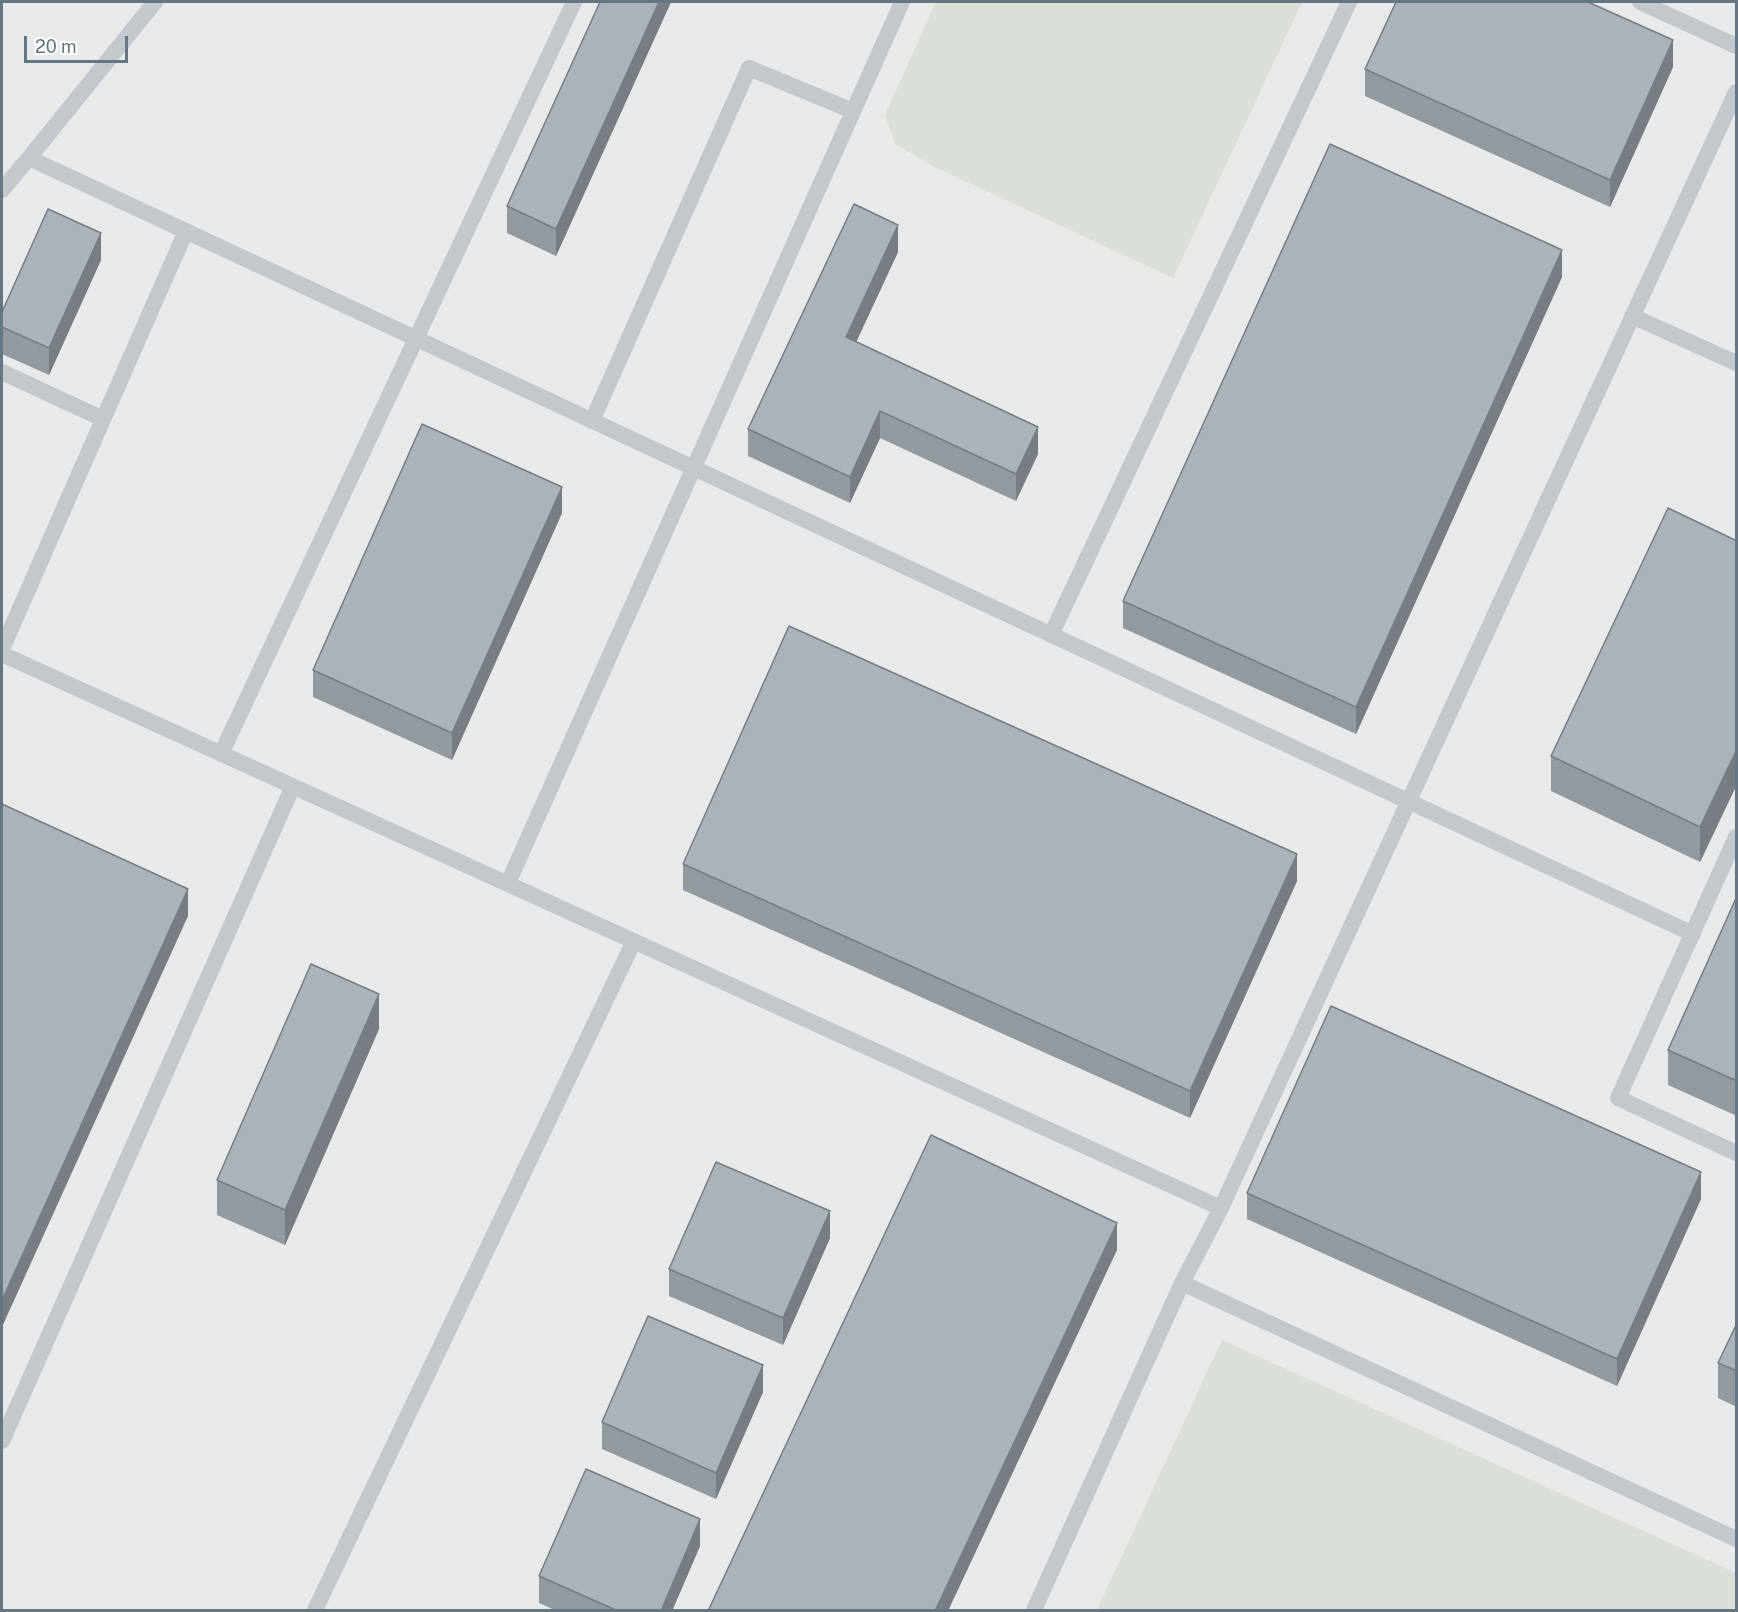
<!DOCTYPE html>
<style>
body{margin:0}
#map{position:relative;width:1738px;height:1612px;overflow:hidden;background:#fafaf8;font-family:"Public Sans",sans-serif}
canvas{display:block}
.frame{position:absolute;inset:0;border:3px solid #657683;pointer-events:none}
.scale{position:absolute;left:24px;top:36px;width:104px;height:27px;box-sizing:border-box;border:3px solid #657683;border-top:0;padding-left:8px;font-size:18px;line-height:21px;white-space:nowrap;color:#657683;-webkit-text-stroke:4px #fff;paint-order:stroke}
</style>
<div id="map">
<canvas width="1738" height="1612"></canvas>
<div class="frame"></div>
<div class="scale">20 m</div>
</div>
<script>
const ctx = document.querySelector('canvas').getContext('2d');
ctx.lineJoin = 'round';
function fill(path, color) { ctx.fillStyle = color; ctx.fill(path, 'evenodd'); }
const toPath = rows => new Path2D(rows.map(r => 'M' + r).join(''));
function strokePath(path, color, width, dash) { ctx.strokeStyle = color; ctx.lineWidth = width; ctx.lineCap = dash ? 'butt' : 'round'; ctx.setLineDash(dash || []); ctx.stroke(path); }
fill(toPath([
 [2,2,1736,2,1736,1610,2,1610]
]), '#e8e9e9');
fill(toPath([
 [936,2,1302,2,1173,278,935,167,896,145,885,115],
 [1222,1340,1736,1573,1736,1610,1097,1610]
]), '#dadfd7');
strokePath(toPath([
 [1640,2,1736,46],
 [29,158,155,2],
 [2,190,29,158,1693,934],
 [1632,316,1736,363],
 [2,372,103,419],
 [592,421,749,68,853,111],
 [1051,635,1349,2],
 [2,649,186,231],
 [2,654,1221,1208],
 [221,754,574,2],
 [1736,837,1618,1098,1736,1153],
 [508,883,902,2],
 [1182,1283,1736,1539],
 [2,1441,293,786],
 [315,1610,634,941],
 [1034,1610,1182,1283,1221,1208,1736,92]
]), '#c3c8cc', 16);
fill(toPath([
 [671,2,556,256,507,233,507,206],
 [1673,67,1610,207,1365,96,1365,69],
 [898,252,856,342,1038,454,1016,501,880,438,850,503,748,456,748,429],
 [101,260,49,375,2,354,2,312],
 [1562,277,1356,734,1123,628,1123,601],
 [562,513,452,760,313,697,313,670],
 [1737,541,1737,784,1700,862,1551,791,1551,756],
 [683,864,1297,881,1190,1118,683,890],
 [1737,896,1737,1116,1668,1085,1668,1050],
 [379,1029,285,1245,217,1215,217,1180],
 [1247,1193,1701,1199,1617,1386,1247,1219],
 [830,1238,783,1345,669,1296,669,1269],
 [1737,1323,1737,1407,1718,1398,1718,1363],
 [763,1392,716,1499,602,1449,602,1422],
 [700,1546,672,1611,557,1611,539,1603,539,1576]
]), '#929a9f');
fill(toPath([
 [659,2,671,2,556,256,556,229],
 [1673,40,1673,67,1610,207,1610,180],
 [898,225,898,252,846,364,846,337],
 [101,233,101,260,49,375,49,348],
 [1562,250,1562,277,1356,734,1356,707],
 [880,411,880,438,850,503,850,477],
 [1038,427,1038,454,1016,501,1016,474],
 [562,487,562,513,452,760,452,733],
 [1737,749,1737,784,1700,862,1700,827],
 [1297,854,1297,881,1190,1118,1190,1091],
 [188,889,188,916,2,1327,2,1300],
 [379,994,379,1029,285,1245,285,1210],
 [1701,1172,1701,1199,1617,1386,1617,1359],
 [830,1211,830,1238,783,1345,783,1318],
 [1117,1223,1117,1250,948,1611,935,1611],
 [763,1365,763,1392,716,1499,716,1473],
 [700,1519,700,1546,672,1611,661,1611]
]), '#777d82');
const building = toPath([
 [600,2,659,2,556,229,507,206,600,2],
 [1396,2,1588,2,1673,40,1610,180,1365,69,1396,2],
 [1330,144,1562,250,1356,707,1123,601,1330,144],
 [854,204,898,225,846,337,1038,427,1016,474,880,411,850,477,748,429,854,204],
 [48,209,101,233,49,348,2,327,2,312,48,209],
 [422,424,562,487,452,733,313,670,422,424],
 [1668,508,1737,541,1737,749,1700,827,1551,756,1668,508],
 [789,626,1297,854,1190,1091,683,864,789,626],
 [2,804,188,889,2,1300,2,804],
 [1737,896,1737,1081,1668,1050,1737,896],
 [311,964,379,994,285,1210,217,1180,311,964],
 [1331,1006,1701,1172,1617,1359,1247,1193,1331,1006],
 [931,1135,1117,1223,935,1611,708,1611,931,1135],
 [716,1162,830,1211,783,1318,669,1269,716,1162],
 [648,1316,763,1365,716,1473,602,1422,648,1316],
 [1737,1323,1737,1371,1718,1363,1737,1323],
 [586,1469,700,1519,661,1611,618,1611,539,1576,586,1469]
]);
fill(building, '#aab3b9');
strokePath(building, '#777d82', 1.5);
</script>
